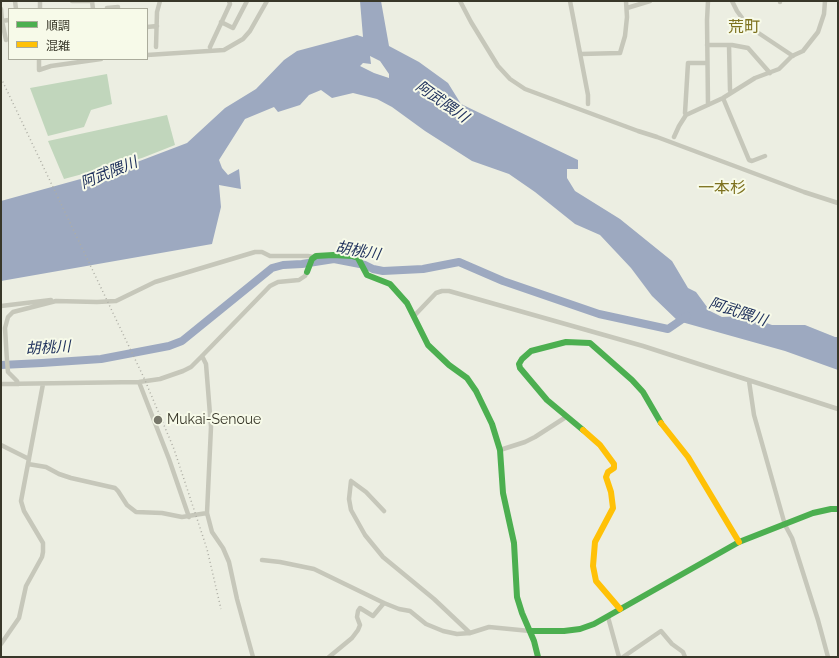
<!DOCTYPE html>
<meta charset="utf-8">
<style>
body{margin:0}
#map{position:relative;width:839px;height:658px;overflow:hidden;background:#eceee2;font-family:Raleway,"Noto Sans JP",sans-serif}
canvas{display:block}
.frame{position:absolute;inset:0;border:2px solid #383729;pointer-events:none}
.legend{position:absolute;left:8px;top:8px;width:140px;height:52px;box-sizing:border-box;background:#f7fae9;border:1px solid #abac9c;margin:0;padding:5px 7px;list-style:none;font-size:12px;color:#383729}
.legend li{display:flex;align-items:center;gap:8px;height:20px}
.legend b{width:20px;border:1px solid #abac9c}
</style>
<div id="map">
<canvas width="839" height="658"></canvas>
<div class="frame"></div>
<ul class="legend">
<li><b style="height:5px;background:#4caf50"></b>順調</li>
<li><b style="height:5px;background:#ffc107"></b>混雑</li>
</ul>
</div>
<script>
const ctx = document.querySelector('canvas').getContext('2d');
ctx.lineJoin = 'round';
function fill(path, color) { ctx.fillStyle = color; ctx.fill(path, 'evenodd'); }
const toPath = rows => new Path2D(rows.map(r => 'M' + r).join(''));
function strokePath(path, color, width, dash) { ctx.strokeStyle = color; ctx.lineWidth = width; ctx.lineCap = dash ? 'butt' : 'round'; ctx.setLineDash(dash || []); ctx.stroke(path); }
function drawText(font, color, halo, rows, align = 'center') {
  ctx.font = font + ' Raleway,"Noto Sans JP",sans-serif'; ctx.lineWidth = 4; ctx.setLineDash([]); ctx.textBaseline = 'middle'; ctx.strokeStyle = halo; ctx.fillStyle = color; for (const [text, x, y, turn = 0] of rows) {
    ctx.save(); ctx.translate(x, y); ctx.rotate((+turn || 0) * Math.PI / 180); ctx.textAlign = isNaN(turn) ? turn : align; if (halo) ctx.strokeText(text, 0, 0); ctx.fillText(text, 0, 0); ctx.restore();
  }
}
fill(toPath([
 [107,74,112,104,91,110,84,127,48,136,30,88],
 [167,115,175,145,142,158,64,179,48,141]
]), '#c1d6bc');
fill(toPath([
 [360,1,381,1,389,46,419,62,448,83,461,104,578,160,578,169,567,169,567,178,575,191,620,219,672,261,688,288,696,292,710,311,722,317,746,316,772,325,805,325,835,337,838,337,838,370,785,351,678,321,652,296,631,268,600,235,575,224,535,192,509,174,472,161,425,131,392,107,377,99,353,93,332,98,321,90,309,95,300,105,278,112,274,107,245,119,219,160,222,168,228,175,239,169,241,189,219,185,221,207,212,244,1,281,1,201,124,167,187,143,225,108,256,89,284,60,297,51,357,35,363,37],
 [370,56,380,61,389,74,389,78,374,73,360,66,363,63,371,64]
]), '#9da9c0');
strokePath(toPath([
 [1,365,42,363,101,359,169,346,182,341,272,268,283,265,302,264,334,259,365,265,373,269,383,271,423,269,459,262,503,281,599,314,668,329,687,316]
]), '#9da9c0', 8);
strokePath(toPath([
 [15,1,16,9],
 [72,1,92,1,93,9],
 [460,1,471,22,498,66,510,79,525,89,638,131,657,137,804,192,838,203],
 [570,1,588,95,588,104],
 [732,1,737,11,748,26,793,56],
 [780,2,780,1],
 [107,8,118,7],
 [627,8,650,1],
 [1,9,2,21,6,40],
 [40,9,40,1],
 [1,21,9,20],
 [221,22,233,28,247,1],
 [147,27,157,26],
 [707,45,732,45,748,48,770,73],
 [729,45,730,90,731,93],
 [156,47,157,12,160,1],
 [210,47,230,4,229,1],
 [581,54,620,53,625,36,627,17,626,1],
 [147,55,224,50,243,39,250,31,267,1],
 [39,59,39,70,51,66,101,59],
 [707,63,688,63,685,113,686,115,723,98,755,78,779,69,792,56,803,51,818,32,824,14,825,1],
 [723,98,749,160,752,161,765,156],
 [708,105,707,20,708,1],
 [674,137,679,126,686,115],
 [1,306,51,300],
 [414,316,436,293,442,291,449,291,643,346,838,409],
 [202,356,206,364,211,427,207,513,212,532,223,548,229,562,237,599,253,657],
 [749,381,754,415,785,525,792,538,818,620,828,657],
 [139,382,169,459,189,517],
 [1,384,139,382,160,379,183,371,191,367,202,356,270,286,278,282,299,280,305,276,307,272],
 [18,384,17,381,8,372,7,361,5,328,8,317,13,312,56,301,97,302,116,301,155,282,255,252,262,252,270,256,308,256,313,257],
 [1,445,29,459],
 [500,450,525,442,535,437,566,417],
 [28,464,46,467,59,474,71,478,115,488,118,491,127,505,136,512,162,513,182,517,207,513],
 [384,511,366,492,351,481,349,499,351,510,365,535,383,557,434,599,470,633],
 [262,560,280,562,314,569,384,603,399,609,410,611,426,624,443,631,457,634,470,633,489,627,530,631],
 [608,617,619,657],
 [1,644,19,618,26,586,42,557,43,552,43,543,24,511,21,501,43,384],
 [329,657,352,638,358,630,360,625,357,617,358,611,360,608,373,616,384,603],
 [623,657,661,631,672,644,683,652,685,657]
]), '#c6c7ba', 4.5);
strokePath(toPath([
 [307,272,312,259,316,256,333,255,352,256,358,258,367,275,390,284,407,303,428,345,449,365,467,378,476,391,492,424,500,450,503,493,514,543,517,597,522,613,534,641,538,657],
 [583,430,547,400,520,368,519,364,522,359,531,351,566,342,590,343,632,380,643,392,661,423],
 [530,631,564,631,580,629,594,624,739,542,813,513,831,509,838,509]
]), '#4caf50', 6);
strokePath(toPath([
 [661,423,688,457,739,542],
 [583,430,600,445,614,464,614,468,608,472,606,477,611,492,613,508,595,542,593,566,596,581,620,609]
]), '#ffc107', 6);
strokePath(toPath([
 [1,78,144,378,174,449,207,549,221,609]
]), '#aeaea5', 1.5, [1, 3]);
for (const [x, y, r, color] of [
 [158,420,5,"#77776a"]
]) { const dot = new Path2D(); dot.arc(x, y, r, 0, 2 * Math.PI); ctx.fillStyle = color; ctx.fill(dot); strokePath(dot, '#f7fae9', 1.5); }
drawText('14px', '#383729', '#f7fae9', [
 ["Mukai-Senoue",167,420]
], 'left');
drawText('italic 15px', '#1d2f5b', '#f7fae9', [
 ["阿武隈川",442,102,35],
 ["阿武隈川",109,173,-22],
 ["胡桃川",358,251,10],
 ["阿武隈川",738,312,18],
 ["胡桃川",48,348,-3]
]);
drawText('16px', '#7d711e', '#f7fae9', [
 ["荒町",744,27],
 ["一本杉",722,188]
]);
</script>
